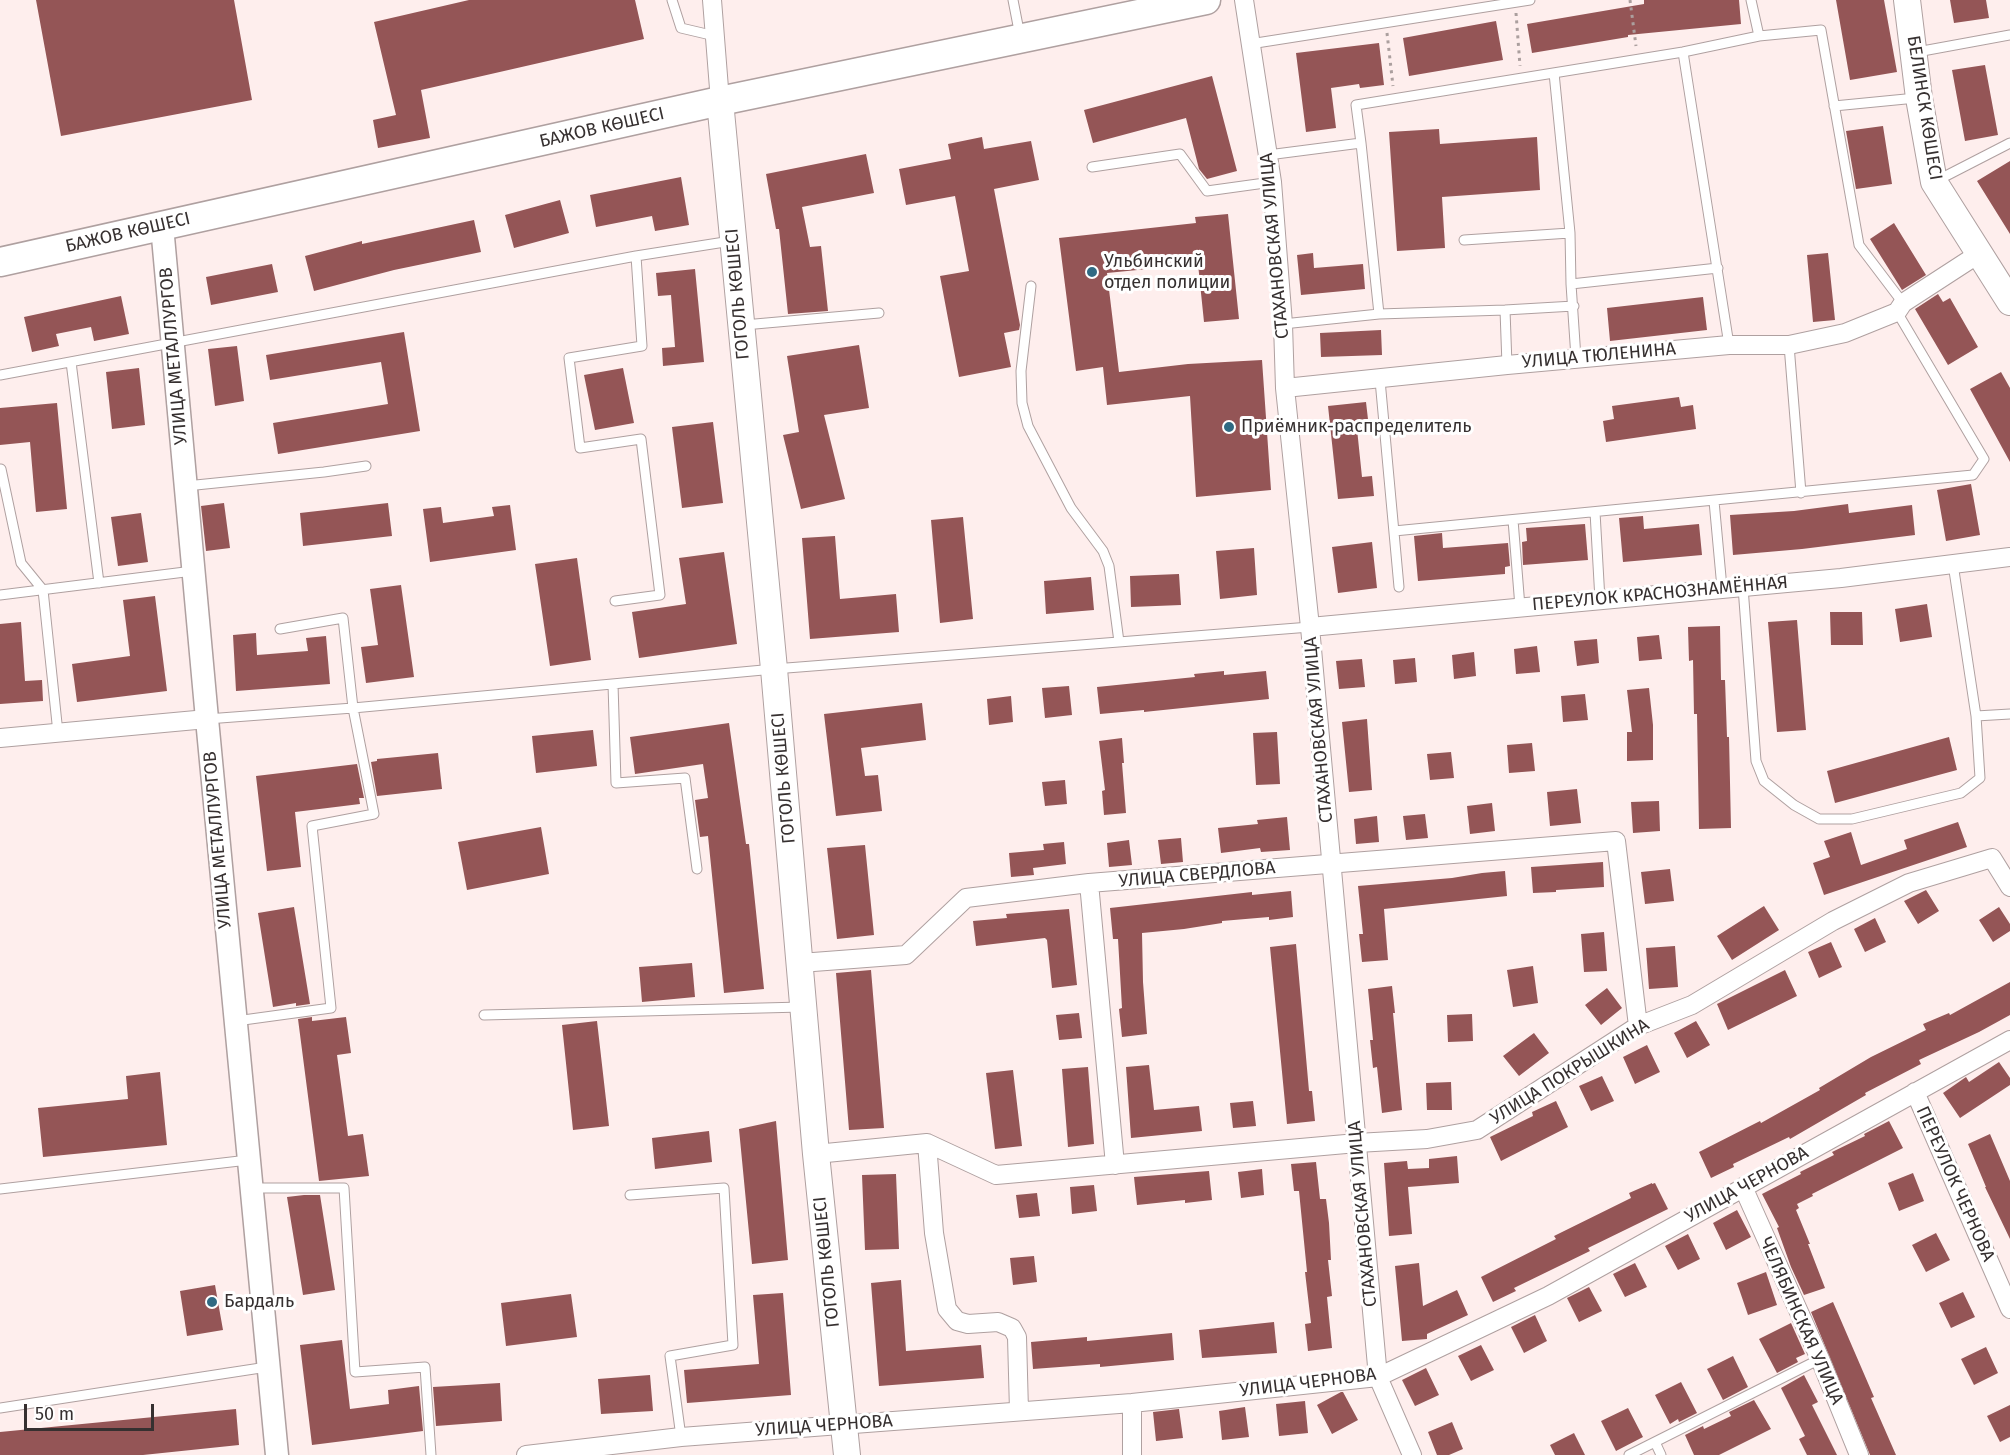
<!DOCTYPE html>
<meta charset="utf-8">
<style>
body{margin:0}
#map{position:relative;width:2010px;height:1455px;overflow:hidden;background:#feeeed;font-family:"Fira Sans",sans-serif}
canvas{display:block}
.scale{position:absolute;left:24px;top:1404px;width:130px;height:27px;box-sizing:border-box;border:3px solid #363030;border-top:0;padding-left:8px;font-size:18px;line-height:21px;white-space:nowrap;color:#363030;-webkit-text-stroke:4px #fff;paint-order:stroke}
</style>
<div id="map">
<canvas width="2010" height="1455"></canvas>
<div class="scale">50 m</div>
</div>
<script>
const ctx = document.querySelector('canvas').getContext('2d');
ctx.lineJoin = 'round';
function fill(path, color) { ctx.fillStyle = color; ctx.fill(path, 'evenodd'); }
const toPath = rows => new Path2D(rows.map(r => 'M' + r).join(''));
function strokePath(path, color, width, dash) { ctx.strokeStyle = color; ctx.lineWidth = width; ctx.lineCap = dash ? 'butt' : 'round'; ctx.setLineDash(dash || []); ctx.stroke(path); }
function drawText(font, color, halo, rows, align = 'center') {
  ctx.font = font + ' "Fira Sans",sans-serif'; ctx.lineWidth = 6; ctx.setLineDash([]); ctx.textBaseline = 'middle'; ctx.strokeStyle = halo; ctx.fillStyle = color; for (const [text, x, y, turn = 0] of rows) {
    ctx.save(); ctx.translate(x, y); ctx.rotate((+turn || 0) * Math.PI / 180); ctx.textAlign = isNaN(turn) ? turn : align; if (halo) ctx.strokeText(text, 0, 0); ctx.fillText(text, 0, 0); ctx.restore();
  }
}
fill(toPath([
 [36,0,234,0,252,100,61,136],
 [469,0,635,0,644,39,421,90,430,138,378,148,373,120,396,115,374,22],
 [1644,0,1739,0,1741,24,1628,35,1628,37,1532,53,1527,24,1644,4],
 [1836,0,1884,0,1897,72,1850,80],
 [1950,0,1986,0,1989,18,1954,23],
 [1496,21,1503,60,1409,76,1403,38],
 [1379,43,1384,85,1360,88,1359,84,1331,88,1336,128,1306,132,1296,53],
 [1985,65,1998,135,1965,141,1952,70],
 [1212,76,1237,171,1207,179,1199,169,1186,118,1093,143,1084,110],
 [1883,126,1892,184,1856,189,1846,131],
 [1439,129,1440,144,1537,137,1540,190,1442,197,1445,248,1397,251,1389,132],
 [982,137,984,149,1031,141,1039,180,994,189,1020,325,1019,330,1004,333,1011,367,959,377,940,276,969,271,955,196,906,205,899,169,951,159,948,144],
 [866,154,874,193,802,207,810,247,821,246,828,311,788,314,779,229,776,229,766,174],
 [2010,161,2010,234,1977,181],
 [681,177,689,225,655,231,652,216,596,227,590,195],
 [560,200,569,233,514,248,505,215],
 [1228,214,1239,319,1204,322,1198,264,1107,273,1119,372,1188,364,1262,360,1271,490,1196,497,1190,396,1107,405,1103,367,1076,371,1059,238,1196,223,1195,217],
 [474,220,481,252,394,270,314,291,305,256,362,241,362,244],
 [1894,223,1926,275,1902,290,1870,239],
 [1313,253,1314,268,1363,264,1365,289,1301,295,1297,255],
 [1828,253,1835,320,1813,322,1807,255],
 [272,264,278,292,211,305,206,277],
 [695,269,704,362,663,366,662,348,675,347,671,295,658,296,656,273],
 [1938,294,1943,302,1950,298,1978,347,1948,365,1915,309],
 [121,296,129,334,94,341,91,327,56,334,59,346,32,352,24,317],
 [1703,297,1707,330,1610,341,1607,308],
 [1381,330,1382,355,1321,357,1320,333],
 [404,332,420,431,278,454,273,423,388,404,381,362,270,380,266,355],
 [859,345,869,408,824,415,845,499,801,509,783,435,799,432,787,356],
 [237,346,244,401,215,406,208,349],
 [139,368,145,425,112,429,106,372],
 [623,368,634,423,595,430,584,375],
 [2001,372,2010,388,2010,462,1970,389],
 [1679,397,1681,407,1693,405,1696,429,1606,442,1603,421,1614,419,1612,406],
 [1366,402,1369,428,1357,429,1362,477,1372,476,1374,496,1338,499,1328,406],
 [57,403,67,509,36,512,30,442,0,445,0,408],
 [713,422,723,503,682,508,672,427],
 [1971,484,1980,535,1946,541,1937,490],
 [224,503,230,548,206,551,201,506],
 [388,503,392,536,303,546,300,513],
 [1848,504,1849,513,1912,505,1915,535,1802,549,1733,555,1730,515,1794,511],
 [510,505,516,550,430,562,423,509,441,507,443,523,494,516,492,507],
 [141,513,148,562,118,566,111,517],
 [1643,516,1644,529,1699,524,1702,555,1623,562,1619,518],
 [963,517,973,619,940,623,931,520],
 [1585,524,1588,560,1523,565,1522,542,1527,541,1526,528],
 [1442,533,1443,548,1508,543,1510,566,1505,567,1505,574,1418,581,1414,536],
 [835,536,840,599,896,594,899,632,810,639,802,538],
 [1372,542,1377,588,1338,593,1332,547],
 [1254,548,1257,595,1220,599,1216,551],
 [724,552,737,644,639,658,632,612,686,604,679,558],
 [577,558,591,660,550,666,535,564],
 [1179,574,1181,605,1131,607,1130,576],
 [1091,577,1094,610,1046,614,1044,581],
 [401,585,414,677,366,683,361,647,378,645,370,589],
 [155,596,167,691,77,702,72,664,130,656,123,600],
 [1927,604,1932,637,1900,642,1895,609],
 [1830,612,1862,612,1863,645,1831,645],
 [1797,620,1806,730,1777,732,1768,622],
 [21,622,25,681,42,680,43,701,0,704,0,624],
 [1720,626,1721,680,1725,680,1727,737,1729,737,1731,828,1699,829,1697,714,1694,714,1693,660,1689,661,1688,627],
 [256,633,257,655,308,651,306,638,326,636,330,684,236,691,233,635],
 [1659,635,1662,659,1639,661,1637,637],
 [1597,639,1599,663,1577,666,1574,641],
 [1537,646,1540,672,1516,674,1514,649],
 [1474,652,1476,676,1454,679,1452,655],
 [1415,658,1417,682,1395,684,1393,660],
 [1362,659,1365,687,1339,689,1336,661],
 [1224,671,1224,675,1266,671,1269,699,1144,712,1144,710,1100,714,1097,687,1195,677,1194,674],
 [1069,686,1072,715,1045,718,1042,688],
 [1649,688,1653,725,1653,760,1627,761,1627,732,1632,732,1627,690],
 [1585,694,1588,720,1563,722,1561,696],
 [1011,696,1013,722,989,725,987,699],
 [922,703,926,740,861,748,865,776,878,775,882,811,836,816,824,714],
 [1367,719,1372,790,1349,792,1342,722],
 [729,723,746,844,749,844,764,989,724,993,708,836,700,837,695,800,708,798,703,764,635,774,630,737],
 [593,730,597,766,536,773,532,736],
 [1277,732,1280,784,1256,785,1253,733],
 [1949,737,1957,770,1835,803,1827,771],
 [1122,738,1124,763,1122,763,1126,813,1104,815,1102,791,1105,790,1099,741],
 [1532,743,1535,771,1509,773,1507,745],
 [1451,752,1454,778,1430,780,1427,754],
 [438,753,442,789,377,796,371,762,377,761,377,759],
 [357,764,364,798,359,798,360,804,295,812,301,867,267,871,256,776],
 [1065,780,1067,804,1045,806,1042,782],
 [1577,789,1581,823,1550,826,1547,792],
 [1659,801,1660,831,1633,833,1631,802],
 [1492,803,1495,831,1470,834,1467,806],
 [1425,814,1428,838,1406,840,1403,816],
 [1377,816,1379,842,1356,844,1354,819],
 [1287,817,1290,850,1261,852,1260,848,1221,853,1218,828,1258,824,1257,820],
 [1958,822,1967,847,1824,895,1813,863,1830,857,1824,841,1851,832,1861,865,1907,849,1904,840],
 [541,827,549,874,467,890,458,842],
 [1181,838,1183,862,1161,864,1158,840],
 [1129,840,1132,865,1109,867,1107,843],
 [1064,842,1066,864,1033,868,1034,875,1011,877,1009,853,1044,850,1043,844],
 [865,845,874,935,837,939,827,848],
 [1603,862,1604,887,1556,890,1556,892,1533,893,1531,867],
 [1670,869,1674,901,1645,904,1641,872],
 [1505,871,1507,896,1384,909,1388,960,1362,962,1359,934,1363,934,1358,886,1452,878,1482,873],
 [1926,890,1939,911,1918,924,1904,901],
 [1291,891,1293,917,1269,920,1269,917,1222,921,1222,923,1184,929,1142,933,1143,982,1147,1034,1122,1037,1119,1009,1122,1008,1118,939,1113,939,1110,908,1252,892,1252,895],
 [1764,906,1779,930,1732,960,1717,936],
 [294,907,310,1004,296,1006,296,1003,273,1007,258,913],
 [1999,907,2010,924,2010,931,1993,942,1979,920],
 [1069,909,1077,985,1052,988,1047,940,1045,938,976,946,973,921,1007,918,1006,914],
 [1875,918,1886,942,1865,952,1854,929],
 [1604,932,1607,971,1584,972,1581,934],
 [1831,942,1842,967,1819,978,1808,952],
 [1296,944,1309,1091,1312,1091,1315,1121,1287,1124,1270,947],
 [1675,946,1678,987,1649,989,1646,948],
 [692,963,695,997,642,1002,639,967],
 [1533,966,1538,1003,1513,1007,1507,970],
 [871,970,884,1128,849,1130,836,973],
 [1785,970,1797,996,1728,1030,1717,1004],
 [2010,982,2010,1015,1979,1032,1919,1060,1921,1064,1865,1093,1866,1095,1790,1139,1789,1137,1733,1164,1734,1167,1711,1178,1699,1152,1760,1121,1761,1123,1820,1090,1819,1088,1871,1057,1926,1030,1923,1024,1949,1013,1950,1015],
 [1392,986,1395,1013,1393,1013,1402,1110,1382,1113,1377,1067,1373,1068,1370,1040,1373,1040,1368,989],
 [1607,988,1622,1008,1601,1025,1585,1005],
 [1079,1013,1082,1038,1059,1040,1056,1015],
 [1472,1014,1473,1041,1448,1042,1447,1015],
 [312,1017,312,1021,346,1017,351,1053,337,1055,348,1136,363,1134,369,1176,319,1181,298,1019],
 [597,1021,609,1126,573,1130,562,1025],
 [1696,1021,1710,1045,1687,1058,1674,1033],
 [1534,1033,1549,1053,1519,1076,1503,1056],
 [1647,1045,1660,1072,1635,1084,1623,1057],
 [1999,1062,2010,1078,2010,1085,1960,1118,1943,1093,1966,1077,1969,1082],
 [1149,1065,1154,1110,1199,1106,1202,1131,1131,1138,1126,1067],
 [1088,1067,1094,1144,1068,1147,1062,1069],
 [1013,1070,1022,1146,995,1149,986,1073],
 [160,1072,167,1145,43,1157,38,1108,128,1099,126,1076],
 [1602,1076,1614,1101,1591,1111,1579,1086],
 [1451,1082,1452,1110,1427,1110,1426,1083],
 [1253,1101,1256,1126,1233,1128,1230,1103],
 [1556,1101,1568,1127,1501,1161,1490,1137,1533,1116,1532,1112],
 [776,1121,788,1260,752,1264,739,1129],
 [1889,1121,1903,1148,1812,1194,1813,1196,1797,1204,1799,1208,1796,1210,1810,1244,1808,1244,1825,1288,1804,1295,1791,1267,1777,1228,1779,1227,1762,1194,1801,1174,1800,1172,1834,1155,1832,1152,1865,1136,1864,1134],
 [709,1131,712,1162,655,1169,652,1138],
 [1990,1134,2010,1181,2010,1239,1985,1187,1986,1187,1968,1144],
 [1457,1156,1459,1183,1408,1187,1412,1234,1389,1236,1384,1163,1407,1161,1408,1169,1429,1168,1429,1159],
 [1316,1162,1320,1199,1326,1199,1329,1223,1331,1260,1328,1260,1332,1296,1327,1297,1332,1348,1308,1351,1305,1324,1311,1323,1305,1272,1307,1272,1299,1191,1294,1191,1291,1164],
 [1262,1169,1264,1195,1241,1198,1238,1172],
 [1209,1171,1212,1200,1185,1203,1185,1200,1137,1205,1134,1177],
 [1913,1173,1924,1201,1899,1211,1888,1183],
 [896,1174,899,1249,865,1250,862,1175],
 [1652,1183,1652,1184,1655,1183,1668,1209,1588,1248,1590,1251,1514,1288,1516,1291,1493,1302,1481,1277,1556,1239,1554,1236,1631,1198,1629,1193],
 [1094,1185,1097,1211,1072,1214,1070,1187],
 [1037,1193,1040,1216,1019,1218,1016,1195],
 [304,1195,320,1195,335,1290,303,1295,287,1197],
 [1737,1210,1751,1237,1726,1250,1713,1223],
 [1936,1233,1950,1260,1926,1272,1912,1245],
 [1688,1234,1700,1259,1678,1270,1665,1246],
 [1034,1256,1037,1282,1013,1285,1010,1258],
 [1419,1263,1423,1306,1457,1290,1468,1315,1427,1334,1427,1339,1402,1341,1395,1266],
 [1635,1263,1647,1287,1625,1297,1613,1274],
 [1766,1272,1777,1305,1748,1315,1737,1283],
 [901,1280,906,1351,981,1345,984,1378,879,1386,871,1283],
 [215,1285,223,1330,187,1336,180,1291],
 [1589,1287,1602,1311,1579,1322,1567,1298],
 [1963,1292,1975,1317,1951,1328,1939,1303],
 [783,1293,791,1395,687,1403,684,1370,759,1364,753,1295],
 [571,1294,577,1337,506,1346,501,1303],
 [1833,1302,1874,1397,1871,1398,1896,1455,1870,1455,1811,1312],
 [1535,1315,1547,1341,1524,1353,1511,1327],
 [1274,1322,1277,1353,1202,1358,1199,1330],
 [1791,1323,1805,1354,1796,1358,1798,1362,1777,1373,1759,1339],
 [1172,1333,1174,1360,1100,1367,1100,1364,1033,1369,1031,1342,1087,1337,1087,1341],
 [342,1340,350,1409,389,1404,388,1390,419,1386,423,1431,312,1445,300,1345],
 [1481,1345,1494,1370,1471,1381,1458,1356],
 [1986,1347,1998,1373,1974,1385,1961,1359],
 [1733,1356,1748,1387,1723,1400,1707,1369],
 [1426,1368,1439,1395,1415,1406,1402,1380],
 [650,1375,653,1411,601,1414,598,1379],
 [1804,1375,1818,1402,1812,1405,1837,1455,1807,1455,1799,1439,1805,1436,1781,1388],
 [1681,1382,1697,1413,1679,1422,1678,1419,1670,1424,1655,1395],
 [500,1383,502,1421,436,1426,433,1387],
 [1341,1392,1343,1392,1358,1420,1332,1434,1317,1405],
 [1754,1400,1771,1429,1719,1455,1694,1455,1685,1435,1703,1426,1704,1429,1731,1416,1729,1412],
 [1305,1401,1308,1433,1279,1436,1276,1404],
 [2010,1405,2010,1437,2000,1442,1987,1416],
 [1245,1407,1249,1437,1222,1440,1219,1411],
 [1628,1408,1643,1437,1616,1451,1601,1421],
 [236,1409,239,1445,143,1455,0,1455,0,1432],
 [1179,1409,1183,1438,1156,1441,1153,1412],
 [1452,1422,1463,1449,1449,1455,1437,1455,1428,1432],
 [1574,1433,1585,1455,1555,1455,1550,1445]
]), '#945556');
const service = toPath([
 [672,0,681,28,715,36],
 [1013,0,1020,36],
 [1751,0,1759,36],
 [1250,44,1530,0],
 [1683,52,1729,345],
 [1917,52,2010,35],
 [1554,73,1570,233,1571,284],
 [1834,106,1916,98],
 [1361,143,1379,314],
 [1268,155,1361,143,1356,105,1683,52,1759,36,1821,30,1859,245,1903,303],
 [1092,167,1180,154,1207,191,1272,182],
 [1936,181,2010,143],
 [1464,240,1570,233],
 [1031,286,1021,371,1022,403,1028,426,1071,508,1103,551,1109,566,1119,642],
 [1505,310,1507,365],
 [1283,324,1379,314,1505,310,1574,306],
 [744,325,879,313],
 [1789,345,1801,493],
 [1576,358,1571,284,1718,268],
 [71,362,99,583],
 [0,375,636,256],
 [1380,380,1399,587],
 [1,469,21,563,43,590,58,733],
 [186,486,324,472,366,466],
 [1714,501,1722,588],
 [1595,512,1600,600],
 [1513,520,1520,607],
 [1394,531,1973,475,1984,459,1897,312],
 [1953,564,1976,716],
 [1743,587,1756,761,1764,781,1794,805,1819,819,1852,819,1961,793,1980,778,1976,716,2010,714],
 [0,595,193,571],
 [615,601,660,595,641,439,580,448,569,358,642,346,636,256,731,241],
 [613,684,616,783,685,778,697,869],
 [207,719,353,708,774,669,1310,627],
 [484,1015,802,1007],
 [236,1021,331,1008,312,826,374,814,353,708,343,618,280,629],
 [251,1188,344,1188,355,1372,425,1367,431,1455],
 [0,1189,248,1160],
 [630,1195,724,1188,733,1345,670,1356,681,1437],
 [0,1408,267,1367],
 [1655,1442,1661,1455],
 [1629,1455,1820,1359]
]);
const minor = toPath([
 [712,0,720,101],
 [1244,0,1272,182,1283,324,1285,388,1310,627,1378,1377,1412,1455],
 [1285,388,1507,365,1729,345,1789,345,1845,333,1897,312,1903,303,1980,253],
 [1310,627,1841,578,2010,557],
 [0,738,207,719],
 [1089,883,1115,1165],
 [800,963,906,955,966,898,1089,883,1616,841,1638,1026],
 [1915,1092,2010,1309],
 [927,1143,934,1233,947,1309,957,1321,968,1324,998,1322,1012,1328,1017,1337,1019,1411],
 [816,1154,927,1143,996,1175,1357,1143,1427,1139,1477,1130,1638,1026,1692,1005,1833,921,1909,883,1992,858,2010,887],
 [1743,1187,1820,1359,1859,1455],
 [526,1455,681,1437,1132,1403,1378,1377,1548,1296,2010,1040],
 [1132,1455,1132,1403]
]);
const tertiary = toPath([
 [162,226,207,719,277,1455]
]);
const secondary = toPath([
 [1907,0,1919,98,1934,182,2010,302],
 [720,101,774,669,816,1154,847,1455]
]);
const primary = toPath([
 [0,262,720,101,1206,0]
]);
strokePath(service, '#afa0a0', 11);
strokePath(minor, '#afa0a0', 20);
strokePath(tertiary, '#afa0a0', 25);
strokePath(secondary, '#afa0a0', 28);
strokePath(primary, '#afa0a0', 31);
strokePath(toPath([
 [1630,0,1636,46],
 [1516,13,1520,66],
 [1387,33,1393,86]
]), '#ab9f9e', 3, [3, 4.5]);
strokePath(service, '#fff', 9);
strokePath(minor, '#fff', 18);
strokePath(tertiary, '#fff', 22);
strokePath(secondary, '#fff', 26);
strokePath(primary, '#fff', 28);
for (const [x, y, r, color] of [
 [1092,272,6,"#306a83"],
 [1229,427,6,"#306a83"],
 [212,1302,6,"#306a83"]
]) { const dot = new Path2D(); dot.arc(x, y, r, 0, 2 * Math.PI); ctx.fillStyle = color; ctx.fill(dot); strokePath(dot, '#fff', 2); }
drawText('18px', '#363030', '#fff', [
 ["БЕЛИНСК КӨШЕСІ",1924,108,81],
 ["БАЖОВ КӨШЕСІ",602,128,-13],
 ["БАЖОВ КӨШЕСІ",128,233,-13],
 ["СТАХАНОВСКАЯ УЛИЦА",1275,246,-95],
 ["ГОГОЛЬ КӨШЕСІ",738,294,-95],
 ["УЛИЦА МЕТАЛЛУРГОВ",174,356,-95],
 ["УЛИЦА ТЮЛЕНИНА",1599,356,-5],
 ["ПЕРЕУЛОК КРАСНОЗНАМЁННАЯ",1660,594,-5],
 ["СТАХАНОВСКАЯ УЛИЦА",1319,730,-95],
 ["ГОГОЛЬ КӨШЕСІ",784,778,-95],
 ["УЛИЦА МЕТАЛЛУРГОВ",218,840,-95],
 ["УЛИЦА СВЕРДЛОВА",1197,875,-5],
 ["УЛИЦА ПОКРЫШКИНА",1570,1072,-32],
 ["ПЕРЕУЛОК ЧЕРНОВА",1955,1184,66],
 ["УЛИЦА ЧЕРНОВА",1747,1185,-29],
 ["СТАХАНОВСКАЯ УЛИЦА",1363,1214,-95],
 ["ГОГОЛЬ КӨШЕСІ",827,1262,-96],
 ["ЧЕЛЯБИНСКАЯ УЛИЦА",1801,1321,66],
 ["УЛИЦА ЧЕРНОВА",1308,1383,-7],
 ["УЛИЦА ЧЕРНОВА",824,1426,-4]
]);
drawText('18px', '#363030', '#fff', [
 ["Ульбинский",1104,262],
 ["отдел полиции",1104,283],
 ["Приёмник-распределитель",1241,427],
 ["Бардаль",224,1302]
], 'left');
</script>
